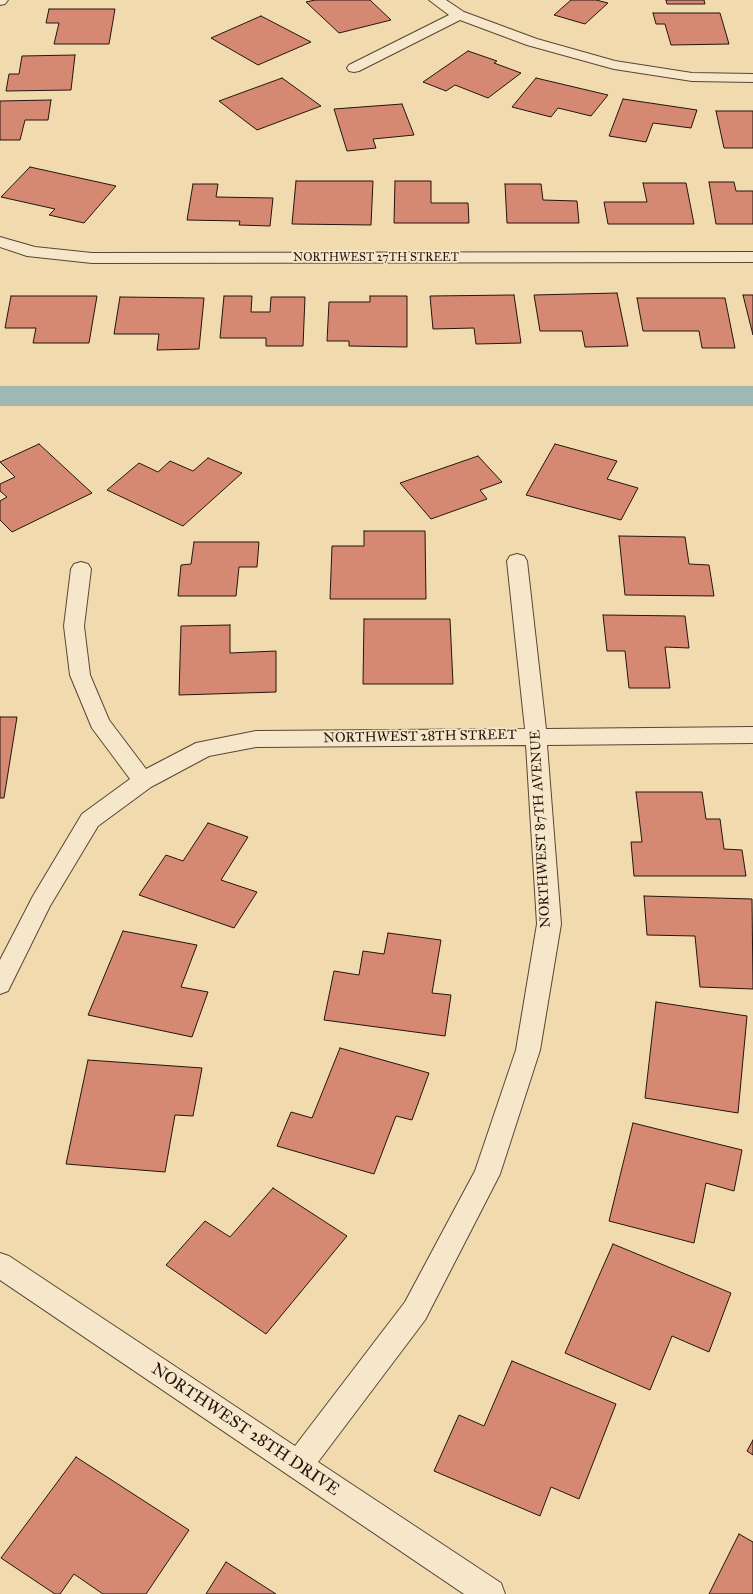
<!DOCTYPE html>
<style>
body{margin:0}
canvas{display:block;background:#f1daad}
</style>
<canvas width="753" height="1594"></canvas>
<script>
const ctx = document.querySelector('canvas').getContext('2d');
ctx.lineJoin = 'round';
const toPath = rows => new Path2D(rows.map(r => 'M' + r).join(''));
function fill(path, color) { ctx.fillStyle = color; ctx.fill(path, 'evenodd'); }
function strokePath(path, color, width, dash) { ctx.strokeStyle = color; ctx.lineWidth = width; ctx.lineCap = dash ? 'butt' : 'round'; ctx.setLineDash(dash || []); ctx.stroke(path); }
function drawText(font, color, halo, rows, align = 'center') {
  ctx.font = font + ' "IM FELL Great Primer",serif'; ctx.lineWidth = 3.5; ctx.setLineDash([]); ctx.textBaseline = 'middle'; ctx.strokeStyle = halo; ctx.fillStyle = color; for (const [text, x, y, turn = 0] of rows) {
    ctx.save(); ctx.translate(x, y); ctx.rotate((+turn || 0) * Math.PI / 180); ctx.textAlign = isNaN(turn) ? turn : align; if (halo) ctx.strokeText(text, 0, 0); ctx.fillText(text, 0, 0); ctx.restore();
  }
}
fill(toPath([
 [0,386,753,386,753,406,0,406,0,386]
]), '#9eb8b4');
const building = toPath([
 [315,0,370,0,391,20,339,33,306,2,315,0],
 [571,0,596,0,608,3,585,24,554,15,571,0],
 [666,0,704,0,705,4,667,4,666,0],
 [49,9,115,9,109,44,54,44,59,23,46,23,49,9],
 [653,13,720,13,729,44,671,45,665,24,656,24,653,13],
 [261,16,311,42,258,65,211,38,261,16],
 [468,51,497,61,494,63,521,73,488,98,455,85,446,91,423,82,468,51],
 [75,55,71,90,6,91,9,74,19,74,22,56,75,55],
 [282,78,321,106,257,130,219,101,282,78],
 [536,78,608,95,591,116,558,108,551,117,512,107,536,78],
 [623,99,697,110,691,128,653,123,646,142,609,136,623,99],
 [51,100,48,120,25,120,20,140,0,140,0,101,51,100],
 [402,104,414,135,373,139,376,148,347,151,334,109,402,104],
 [716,111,753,111,753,148,724,148,716,111],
 [30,167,116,186,84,223,49,215,55,209,1,197,30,167],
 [296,181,373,181,371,225,292,224,296,181],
 [395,181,431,181,431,203,468,203,469,223,394,223,395,181],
 [709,182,734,182,736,191,753,191,753,224,716,224,709,182],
 [643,183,686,183,694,224,608,224,604,202,647,202,643,183],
 [193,184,218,184,216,197,273,198,270,226,239,225,240,221,187,220,193,184],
 [505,184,541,184,543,200,577,201,579,223,507,223,505,184],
 [617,293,628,346,585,347,582,331,540,331,534,295,617,293],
 [514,295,521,343,476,344,474,328,433,329,430,296,514,295],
 [743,295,753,295,753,335,743,295],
 [11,296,97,296,89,343,33,343,36,328,5,328,11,296],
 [224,296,252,296,251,312,270,312,271,297,305,297,303,346,266,346,266,338,220,338,224,296],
 [370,296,407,296,407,347,349,346,349,341,327,341,329,302,370,302,370,296],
 [120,297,204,298,199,349,157,350,159,334,114,334,120,297],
 [637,298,725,298,735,348,702,348,699,331,643,331,637,298],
 [39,444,92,493,12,532,0,520,0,501,7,497,0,491,0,484,15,477,0,462,39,444],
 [555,444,617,461,607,479,638,488,621,520,526,495,555,444],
 [478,456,502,482,480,490,487,499,431,519,400,483,478,456],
 [208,458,242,473,183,526,107,490,139,463,158,472,170,461,193,471,208,458],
 [364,531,425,531,426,599,330,599,332,546,364,546,364,531],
 [619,536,685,537,689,564,709,565,714,596,625,595,619,536],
 [194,542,259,542,257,567,239,567,236,596,178,596,181,565,191,564,194,542],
 [603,615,685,616,689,648,665,647,670,688,629,688,625,651,607,651,603,615],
 [364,619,450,619,453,684,363,684,364,619],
 [230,625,230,653,276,651,276,692,179,695,181,626,230,625],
 [0,717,17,717,4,798,0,798,0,717],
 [636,792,702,792,706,819,720,819,724,849,742,850,746,876,634,876,631,842,642,842,636,792],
 [208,823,248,837,221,880,257,892,234,928,139,895,166,855,183,861,208,823],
 [644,896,752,899,753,989,700,987,695,936,647,935,644,896],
 [123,931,197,945,181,987,208,992,192,1037,88,1015,123,931],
 [388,933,441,940,432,993,451,995,445,1036,324,1020,334,971,359,975,363,951,384,954,388,933],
 [656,1002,747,1016,738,1113,645,1098,656,1002],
 [340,1048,429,1073,412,1120,396,1116,374,1174,277,1146,291,1112,312,1118,340,1048],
 [88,1060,202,1068,193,1116,175,1115,165,1172,66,1164,88,1060],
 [633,1123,742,1150,734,1191,706,1183,694,1243,609,1221,633,1123],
 [273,1188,347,1236,266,1334,166,1265,205,1221,230,1237,273,1188],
 [613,1244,731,1293,709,1352,672,1336,650,1390,565,1353,613,1244],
 [512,1361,616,1404,579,1499,551,1487,540,1516,434,1471,459,1415,484,1426,512,1361],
 [753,1440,753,1455,747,1451,753,1440],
 [76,1457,189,1530,146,1594,103,1594,74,1574,60,1594,55,1594,1,1558,76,1457],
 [739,1534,753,1542,753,1594,709,1594,739,1534],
 [226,1562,276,1594,206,1594,226,1562]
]);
fill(building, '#d58973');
strokePath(building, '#24150e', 1);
const minor = toPath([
 [0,0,8,0,5,4,0,5,0,0],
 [429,0,446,0,464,12,537,39,615,61,692,73,753,74,753,82,692,81,614,69,527,45,460,20,359,71,354,72,349,71,347,68,349,65,449,15,429,0],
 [0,237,35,247,92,253,753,252,753,262,92,263,27,256,0,247,0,237],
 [517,554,524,556,527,561,546,729,753,727,753,743,547,745,561,924,540,1050,500,1174,425,1320,318,1462,501,1583,505,1594,464,1594,0,1280,0,1253,9,1256,295,1446,405,1302,475,1171,516,1050,537,924,526,745,256,747,209,756,151,787,98,826,50,906,8,991,0,994,0,960,33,896,82,814,130,779,92,728,70,675,64,626,71,569,74,564,81,562,88,564,91,569,84,626,90,675,109,720,146,769,196,743,256,731,525,729,507,561,510,556,517,554]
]);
strokePath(minor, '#574636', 2);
fill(minor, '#f6e7ca');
drawText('12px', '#24150e', '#f6e7ca', [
 ["NORTHWEST 27TH STREET",376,258]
]);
drawText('14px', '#24150e', '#f6e7ca', [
 ["NORTHWEST 28TH STREET",420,737,-1],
 ["NORTHWEST 87TH AVENUE",541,829,-93]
]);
drawText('17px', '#24150e', '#f6e7ca', [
 ["NORTHWEST 28TH DRIVE",245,1430,34]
]);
</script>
